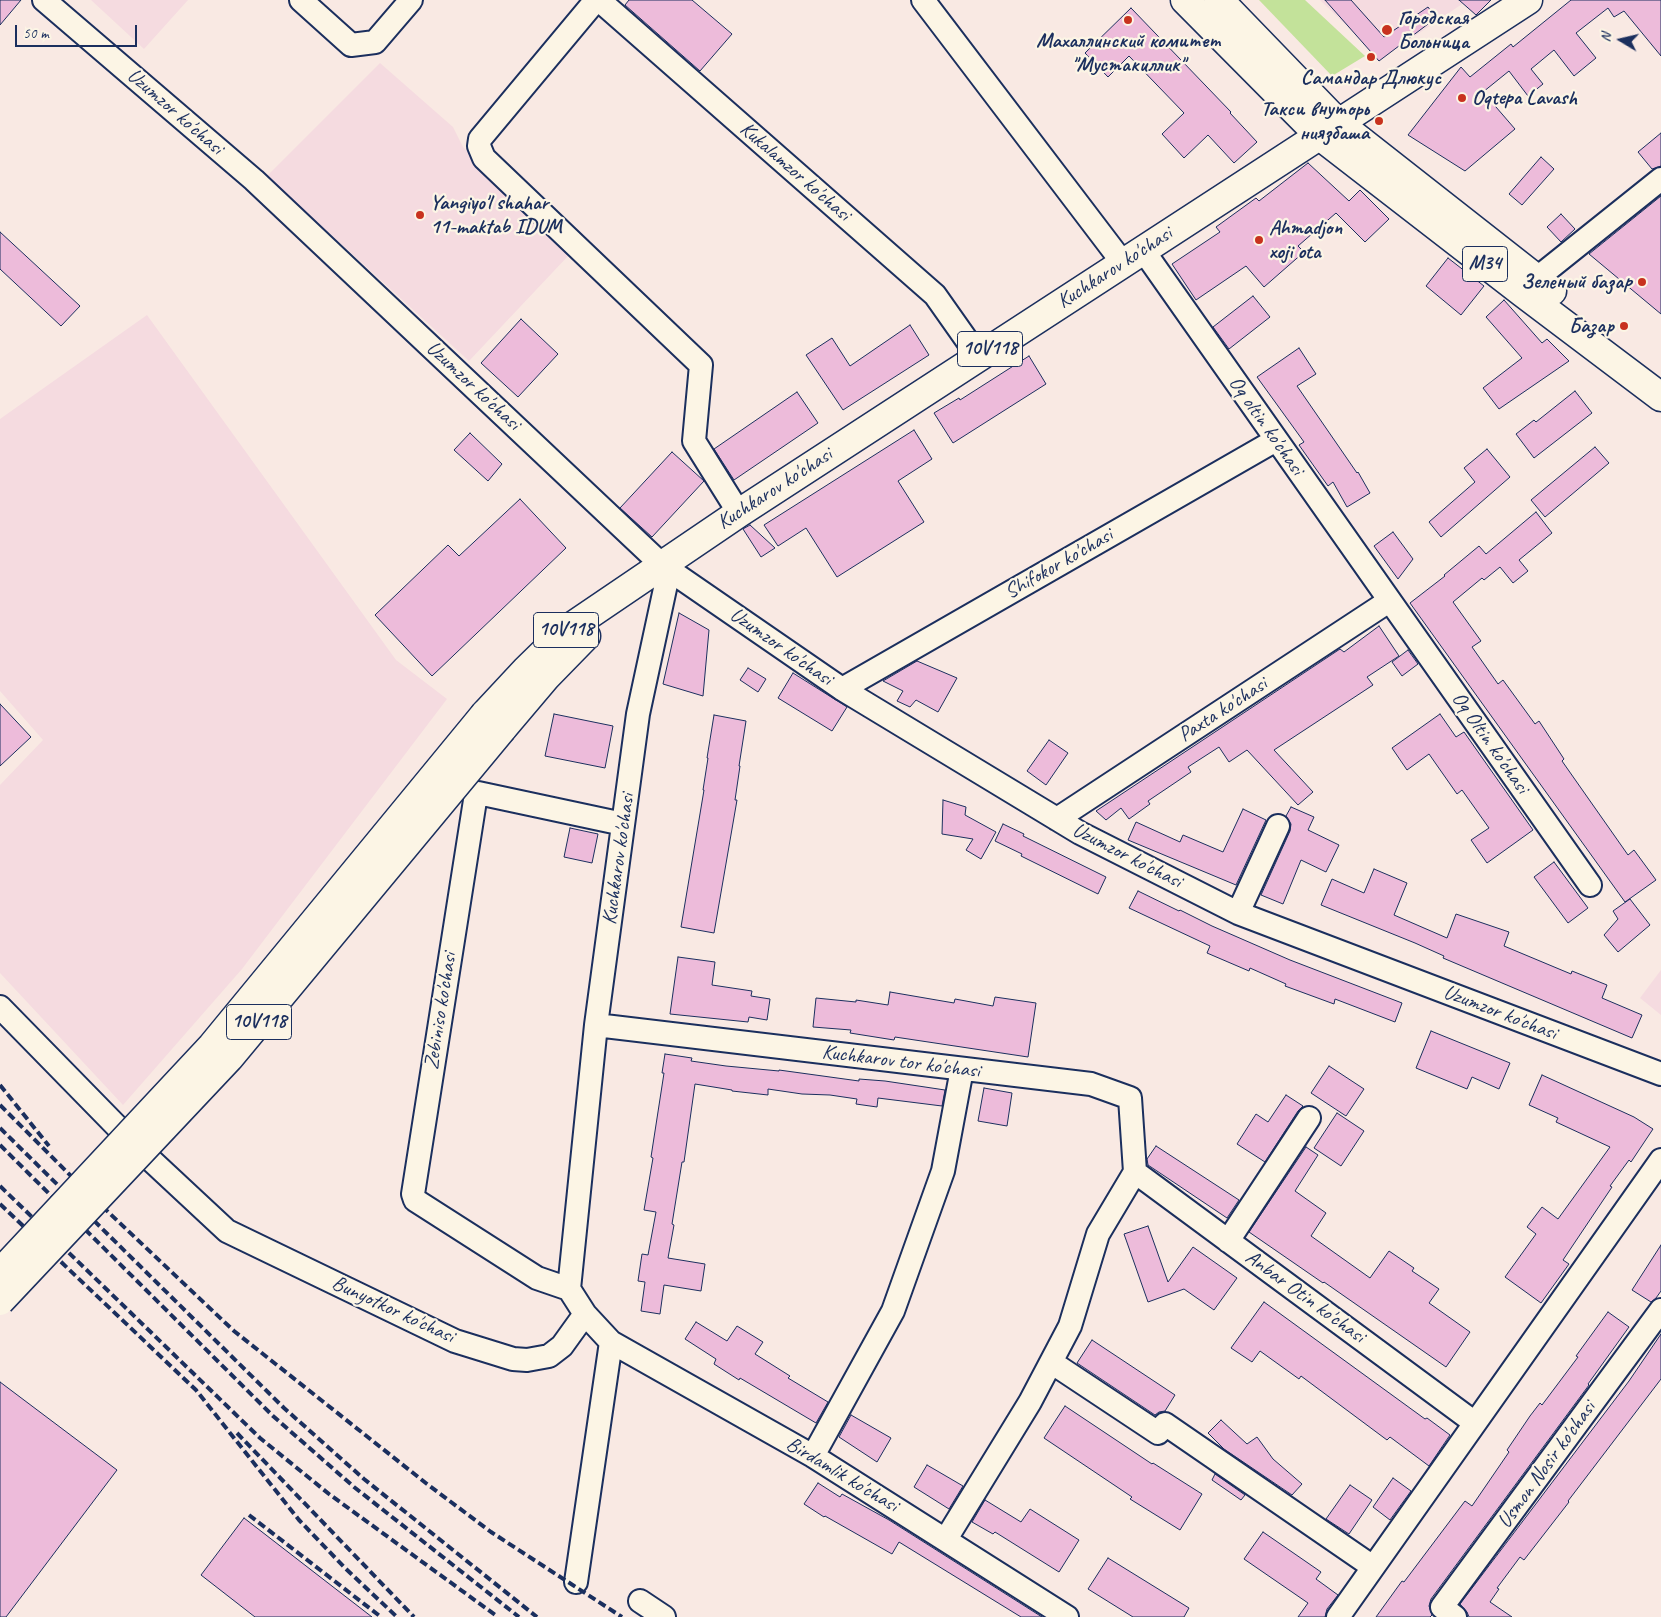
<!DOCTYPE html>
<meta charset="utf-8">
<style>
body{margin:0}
#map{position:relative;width:1661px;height:1617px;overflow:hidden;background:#f9e9e3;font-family:Caveat,sans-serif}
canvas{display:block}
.north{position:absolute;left:1596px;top:15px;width:50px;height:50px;-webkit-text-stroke:4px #fcf5e5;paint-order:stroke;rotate:279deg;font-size:14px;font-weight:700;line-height:20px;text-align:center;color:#1b2f5e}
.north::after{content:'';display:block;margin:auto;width:18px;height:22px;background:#1b2f5e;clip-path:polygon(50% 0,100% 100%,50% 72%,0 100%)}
.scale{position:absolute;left:15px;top:25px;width:122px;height:22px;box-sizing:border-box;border:2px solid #1b2f5e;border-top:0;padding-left:6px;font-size:15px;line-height:18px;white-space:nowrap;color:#1b2f5e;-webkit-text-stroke:4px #fcf5e5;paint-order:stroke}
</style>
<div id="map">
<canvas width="1661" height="1617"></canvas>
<div class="north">N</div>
<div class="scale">50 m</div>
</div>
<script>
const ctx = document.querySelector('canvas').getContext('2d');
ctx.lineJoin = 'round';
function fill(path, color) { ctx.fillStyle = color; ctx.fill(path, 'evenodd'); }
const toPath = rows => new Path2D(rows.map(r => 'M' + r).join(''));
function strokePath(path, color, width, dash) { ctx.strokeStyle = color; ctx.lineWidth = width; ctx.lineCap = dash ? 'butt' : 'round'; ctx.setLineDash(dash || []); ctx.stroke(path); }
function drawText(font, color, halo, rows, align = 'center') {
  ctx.font = font + ' Caveat,sans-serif'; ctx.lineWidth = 4.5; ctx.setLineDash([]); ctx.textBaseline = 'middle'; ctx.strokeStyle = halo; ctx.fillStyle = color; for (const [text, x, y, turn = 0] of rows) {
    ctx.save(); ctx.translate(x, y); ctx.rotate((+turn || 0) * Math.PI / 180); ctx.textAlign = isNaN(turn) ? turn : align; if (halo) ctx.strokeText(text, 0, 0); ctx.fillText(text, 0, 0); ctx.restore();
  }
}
fill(toPath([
 [91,0,188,0,144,49],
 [1320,0,1468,0,1381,59],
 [380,63,453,127,463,147,569,255,469,361,267,176],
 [147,315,396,660,447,699,242,969,123,1105,0,973,0,785,43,740,0,691,0,419],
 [1661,970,1661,1015,1640,998]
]), '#f5dbe0');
fill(toPath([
 [1259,0,1305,0,1365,56,1332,76]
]), '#c3e29a');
const building = toPath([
 [0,0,21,0,0,25,0,0],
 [629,0,692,0,732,34,700,71,625,5,629,0],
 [1325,0,1351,0,1384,37,1428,7,1436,18,1379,61,1325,0],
 [1459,0,1491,0,1476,15,1459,0],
 [1571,0,1661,0,1661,56,1624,11,1614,17,1608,8,1576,33,1596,58,1574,76,1554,50,1531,69,1543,84,1528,96,1509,71,1483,92,1515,129,1465,171,1408,135,1461,67,1470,77,1511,44,1513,47,1571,0],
 [1131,8,1231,112,1230,113,1257,142,1234,163,1208,135,1184,158,1162,134,1184,113,1129,56,1108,77,1085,53,1131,8],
 [1661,133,1661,166,1652,169,1638,152,1661,133],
 [1541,157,1554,169,1522,205,1509,194,1541,157],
 [1308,163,1349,201,1360,190,1389,219,1365,242,1336,213,1298,246,1304,252,1264,287,1246,266,1196,300,1172,264,1220,232,1216,227,1256,198,1259,201,1308,163],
 [1661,196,1661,314,1589,254,1661,196],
 [1561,214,1575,229,1561,242,1547,227,1561,214],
 [0,232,80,306,61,326,0,269,0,232],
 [1448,258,1484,286,1461,315,1426,286,1448,258],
 [1253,296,1270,317,1229,349,1213,327,1253,296],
 [1504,300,1542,343,1547,339,1569,361,1499,409,1483,388,1522,358,1486,317,1504,300],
 [521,319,558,354,518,397,481,363,521,319],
 [910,325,929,355,843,410,806,355,832,338,850,366,910,325],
 [1299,348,1316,374,1297,386,1357,473,1358,472,1370,493,1347,507,1333,482,1328,486,1299,445,1304,442,1257,377,1299,348],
 [1029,356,1046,384,953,443,934,413,959,398,960,400,1029,356],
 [1575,391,1592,413,1534,458,1516,434,1534,420,1536,422,1575,391],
 [797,392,818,423,734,480,714,449,797,392],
 [914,430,932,459,898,481,924,522,837,577,806,528,778,546,764,525,914,430],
 [470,433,502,464,488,481,454,450,470,433],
 [1595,447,1609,463,1545,517,1531,500,1595,447],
 [1487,449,1510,477,1441,537,1429,522,1475,482,1464,468,1487,449],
 [672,452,704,481,652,537,620,508,672,452],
 [520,499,566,548,432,676,375,615,448,545,459,556,520,499],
 [1536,512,1552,533,1519,560,1528,571,1513,583,1500,567,1484,580,1482,578,1453,602,1481,641,1472,647,1498,684,1503,680,1535,724,1539,721,1564,759,1562,761,1628,855,1634,850,1656,880,1625,902,1410,603,1445,576,1444,575,1479,546,1486,554,1536,512],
 [750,525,775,548,761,557,743,529,750,525],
 [1393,532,1413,559,1398,579,1374,546,1393,532],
 [679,613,709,630,703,696,663,684,679,613],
 [1379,626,1399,656,1367,677,1373,685,1274,750,1313,792,1298,805,1247,750,1229,762,1219,747,1188,767,1191,772,1148,801,1150,804,1129,819,1121,808,1106,820,1096,811,1340,649,1344,652,1379,626],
 [1408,650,1418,664,1402,676,1392,662,1408,650],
 [917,661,957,678,938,712,916,700,910,707,897,701,903,691,883,681,917,661],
 [748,668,766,679,758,692,740,680,748,668],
 [793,673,847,707,832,731,778,698,793,673],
 [0,704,31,737,0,766,0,704],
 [554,714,613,726,605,768,545,756,554,714],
 [1440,714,1456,737,1464,732,1533,830,1487,863,1471,840,1489,828,1462,790,1457,794,1429,754,1407,770,1392,748,1440,714],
 [714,715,746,721,739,766,740,766,735,800,737,800,714,933,681,927,704,790,703,790,708,758,707,758,714,715],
 [1049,740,1068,753,1046,785,1027,771,1049,740],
 [943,800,966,807,965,815,996,832,981,859,966,850,973,839,942,834,943,800],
 [1291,807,1314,817,1308,830,1339,845,1326,872,1301,860,1283,904,1261,895,1290,831,1291,824,1286,816,1291,807],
 [1243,809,1266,820,1236,885,1128,840,1136,822,1180,842,1183,835,1223,852,1243,809],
 [1003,824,1024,834,1023,836,1106,877,1098,894,1021,856,1022,854,995,841,1003,824],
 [570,828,598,834,592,863,564,857,570,828],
 [1554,862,1588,908,1568,923,1534,877,1554,862],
 [1374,869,1407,883,1394,915,1447,938,1456,914,1509,932,1504,946,1571,974,1572,971,1607,985,1602,998,1642,1015,1632,1038,1443,958,1444,956,1415,943,1321,905,1332,879,1364,893,1374,869],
 [1138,891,1179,911,1180,910,1212,926,1290,960,1402,1003,1395,1022,1335,999,1334,1004,1285,986,1286,984,1250,968,1249,971,1207,953,1210,946,1129,908,1138,891],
 [1630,899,1650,925,1618,952,1604,935,1618,919,1613,911,1630,899],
 [678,957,715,962,712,985,752,991,751,996,770,999,767,1020,749,1017,748,1022,670,1014,678,957],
 [890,992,954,1003,955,999,993,1006,995,997,1036,1003,1028,1057,895,1037,894,1040,850,1033,851,1030,813,1027,816,998,856,1002,856,1000,888,1005,890,992],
 [1431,1031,1510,1063,1499,1089,1472,1077,1467,1089,1416,1068,1431,1031],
 [665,1054,692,1058,691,1061,726,1066,779,1071,779,1070,859,1081,859,1079,885,1081,945,1090,942,1106,878,1098,877,1107,856,1104,857,1099,830,1095,802,1094,768,1089,768,1095,732,1091,732,1090,695,1084,684,1162,682,1162,672,1224,674,1225,668,1258,705,1264,701,1291,664,1285,660,1314,641,1311,645,1282,638,1281,642,1254,648,1255,656,1212,644,1210,653,1158,651,1157,664,1073,662,1073,665,1054],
 [1329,1066,1364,1089,1346,1116,1311,1093,1329,1066],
 [1542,1075,1634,1117,1653,1129,1631,1162,1629,1160,1610,1186,1612,1187,1563,1260,1569,1264,1541,1303,1505,1277,1536,1234,1527,1227,1542,1207,1558,1219,1610,1147,1556,1122,1558,1118,1529,1105,1542,1075],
 [984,1088,1012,1093,1007,1126,978,1121,984,1088],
 [1286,1095,1303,1106,1298,1111,1265,1162,1237,1144,1256,1114,1268,1122,1286,1095],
 [1337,1113,1364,1131,1341,1166,1314,1148,1337,1113],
 [1156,1146,1239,1200,1227,1218,1148,1165,1147,1159,1156,1146],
 [1306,1147,1318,1155,1295,1191,1326,1213,1311,1236,1370,1278,1389,1251,1414,1268,1412,1271,1439,1289,1429,1303,1470,1332,1446,1367,1324,1282,1323,1283,1249,1232,1306,1147],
 [1148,1226,1168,1282,1193,1247,1237,1278,1214,1310,1184,1289,1148,1302,1124,1234,1148,1226],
 [1661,1245,1661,1291,1656,1298,1651,1302,1632,1290,1661,1245],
 [1264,1302,1425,1419,1427,1418,1450,1435,1429,1466,1390,1437,1387,1440,1301,1376,1299,1379,1260,1351,1252,1362,1231,1348,1264,1302],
 [1608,1312,1629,1327,1588,1384,1589,1385,1431,1599,1429,1606,1432,1615,1430,1617,1376,1617,1402,1581,1404,1582,1465,1501,1472,1506,1509,1452,1507,1450,1530,1416,1540,1403,1542,1405,1578,1357,1576,1356,1608,1312],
 [696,1322,727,1341,737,1326,763,1342,755,1354,790,1376,788,1378,828,1402,816,1423,740,1378,739,1380,714,1364,716,1359,685,1339,696,1322],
 [1661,1334,1661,1379,1568,1501,1569,1502,1524,1560,1520,1557,1497,1588,1499,1589,1490,1602,1512,1617,1469,1617,1467,1612,1460,1604,1629,1381,1661,1334],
 [1092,1340,1175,1395,1165,1411,1159,1412,1155,1415,1077,1363,1092,1340],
 [0,1382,117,1470,6,1617,0,1617,0,1382],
 [1065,1406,1152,1464,1153,1463,1202,1494,1180,1530,1130,1499,1132,1497,1044,1438,1065,1406],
 [851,1415,891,1438,877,1462,839,1437,851,1415],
 [1221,1420,1247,1444,1257,1437,1273,1459,1302,1484,1292,1495,1224,1449,1208,1433,1221,1420],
 [927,1465,963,1486,949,1509,914,1487,927,1465],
 [1215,1474,1245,1495,1241,1500,1212,1480,1215,1474],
 [1393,1478,1411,1491,1390,1520,1373,1507,1393,1478],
 [818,1483,840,1497,842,1494,889,1520,1042,1617,1021,1617,899,1542,892,1554,825,1516,824,1517,804,1504,818,1483],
 [1350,1485,1372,1500,1349,1534,1326,1519,1350,1485],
 [985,1500,1021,1522,1030,1509,1079,1540,1059,1572,995,1532,993,1534,972,1522,985,1500],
 [244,1518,372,1617,255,1617,201,1575,244,1518],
 [1263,1532,1321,1572,1316,1579,1338,1595,1327,1609,1325,1617,1298,1617,1308,1603,1244,1559,1263,1532],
 [1108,1558,1189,1608,1184,1617,1133,1617,1088,1589,1108,1558]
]);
fill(building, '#edbbda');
strokePath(building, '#1b2f5e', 1);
const minor = toPath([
 [44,0,254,180,662,565,842,689,1080,833,1238,913,1661,1074],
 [301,0,351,45,375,42,411,0],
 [596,0,480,139,479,146,484,158,701,365,694,441,739,513],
 [599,0,935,295,978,356],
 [923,0,1123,263],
 [1143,250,1590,885],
 [1536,279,1661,179],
 [842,689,1276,440],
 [1057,819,1389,601],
 [1238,913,1278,826],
 [0,1007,139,1149,227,1231,455,1341,513,1359,527,1360,549,1356,562,1346,585,1314,611,1342,813,1456,1067,1617],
 [596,1025,1091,1084,1130,1098,1135,1172],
 [1135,1172,1475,1423],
 [1228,1241,1309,1118],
 [569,1289,537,1278,415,1200,413,1194,476,794,478,793,623,824],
 [585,1314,569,1289,596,1025,638,714,666,584,662,565],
 [1051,1362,1158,1433,1165,1424,1373,1567],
 [813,1456,893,1311,943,1171,962,1069],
 [946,1539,1030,1402,1070,1326,1098,1234,1135,1172],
 [576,1582,611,1342],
 [640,1601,664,1617],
 [1338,1617,1661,1160],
 [1455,1617,1442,1607,1661,1310]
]);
const major = toPath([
 [1185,0,1320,136,1523,293,1661,397],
 [1219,0,1338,123,1552,291],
 [485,714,526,670,568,629,739,513,1528,0],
 [502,729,546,677,586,636]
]);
strokePath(minor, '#1b2f5e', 26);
strokePath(major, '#1b2f5e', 31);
strokePath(minor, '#fcf5e5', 22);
strokePath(major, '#fcf5e5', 28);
strokePath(toPath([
 [0,1085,49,1146],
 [0,1105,87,1192,234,1331,427,1484,491,1532,622,1617],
 [0,1128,284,1408,364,1479,537,1617],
 [0,1145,273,1416,354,1487,519,1617],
 [0,1186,260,1438,329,1494,498,1617],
 [0,1204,196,1390,299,1520,345,1568,397,1617],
 [237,1433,414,1617],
 [249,1515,381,1617]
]), '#1b2f5e', 4, [8, 4]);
const majorBridge = toPath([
 [0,1273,212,1046,485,714],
 [0,1301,229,1058,502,729]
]);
strokePath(majorBridge, '#1b2f5e', 31, []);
strokePath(majorBridge, '#fcf5e5', 28);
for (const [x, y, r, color] of [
 [1128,20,5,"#c8321e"],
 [1387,30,6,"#c8321e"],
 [1371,57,5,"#c8321e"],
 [1462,98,5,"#c8321e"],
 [1379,121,5,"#c8321e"],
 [420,215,5,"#c8321e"],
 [1259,240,5,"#c8321e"],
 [1642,282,5,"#c8321e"],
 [1624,326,5,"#c8321e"]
]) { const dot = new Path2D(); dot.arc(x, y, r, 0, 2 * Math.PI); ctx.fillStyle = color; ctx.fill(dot); strokePath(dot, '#fcf5e5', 2); }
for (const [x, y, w] of [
 [1485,264,45],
 [990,349,65],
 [566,630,65],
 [259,1022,65]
]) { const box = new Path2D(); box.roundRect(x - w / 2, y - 17.5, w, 35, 4); ctx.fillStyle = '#fcf5e5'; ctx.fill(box); strokePath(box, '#1b2f5e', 1); }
drawText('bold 20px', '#1b2f5e', null, [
 ["M34",1485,264],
 ["10V118",990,349],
 ["10V118",566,630],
 ["10V118",259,1022]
]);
drawText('bold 21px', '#1b2f5e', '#fcf5e5', [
 ["Городская",1398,18],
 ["Больница",1398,42],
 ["Махаллинский комитет",1128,41,"center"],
 ["\"Мустакиллик\"",1128,65,"center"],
 ["Самандар Длюкус",1371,78,"center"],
 ["Oqtepa Lavash",1472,98],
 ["Такси внуторь",1369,109,"right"],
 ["ниязбаша",1369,133,"right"],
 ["Yangiyo'l shahar",430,203],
 ["11-maktab IDUM",430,227],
 ["Ahmadjon",1269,228],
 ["xoji ota",1269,252],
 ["Зеленый базар",1632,282,"right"],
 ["Базар",1614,326,"right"]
], 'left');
drawText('21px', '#1b2f5e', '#fcf5e5', [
 ["Uzumzor ko'chasi",175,112,41],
 ["Kukalamzor ko'chasi",795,172,41],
 ["Kuchkarov ko'chasi",1115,268,-33],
 ["Uzumzor ko'chasi",473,386,43],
 ["Oq oltin ko'chasi",1266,426,55],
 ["Kuchkarov ko'chasi",775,489,-33],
 ["Shifokor ko'chasi",1059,564,-30],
 ["Uzumzor ko'chasi",781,647,35],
 ["Paxta ko'chasi",1223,710,-33],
 ["Oq Oltin ko'chasi",1490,743,55],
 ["Uzumzor ko'chasi",1127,856,27],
 ["Kuchkarov ko'chasi",619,859,-82],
 ["Zebiniso ko'chasi",441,1011,-81],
 ["Uzumzor ko'chasi",1500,1013,21],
 ["Kuchkarov tor ko'chasi",901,1062,7],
 ["Anbar Otin ko'chasi",1305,1297,36],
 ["Bunyotkor ko'chasi",393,1310,25],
 ["Usmon Nosir ko'chasi",1547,1465,-54],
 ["Birdamlik ko'chasi",842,1475,31]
]);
</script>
